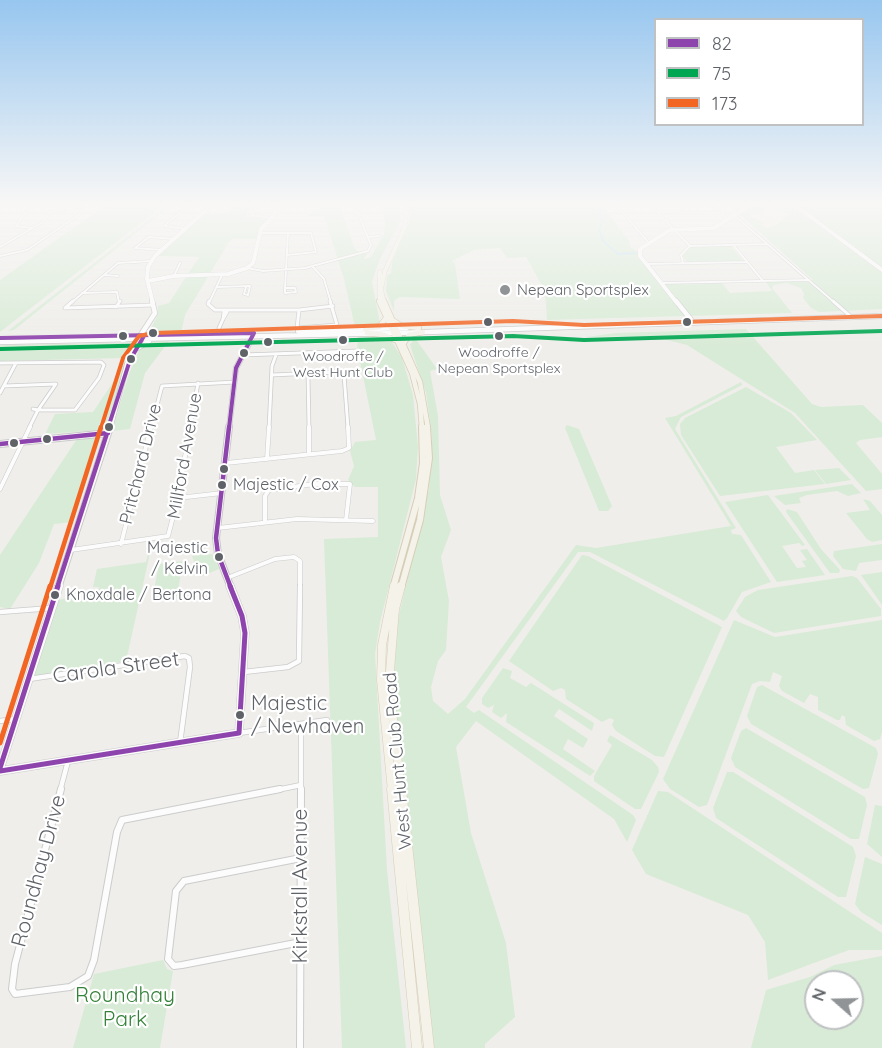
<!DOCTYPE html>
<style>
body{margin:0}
#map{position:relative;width:882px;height:1048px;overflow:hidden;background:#efeeea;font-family:Quicksand,sans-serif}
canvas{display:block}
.legend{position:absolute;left:654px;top:18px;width:210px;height:108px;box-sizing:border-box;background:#fff;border:2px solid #bfc1c3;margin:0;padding:8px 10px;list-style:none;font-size:18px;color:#5f6368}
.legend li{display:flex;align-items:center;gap:12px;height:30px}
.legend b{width:30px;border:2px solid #bfc1c3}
.north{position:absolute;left:804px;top:970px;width:60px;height:60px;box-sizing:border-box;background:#fff;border:2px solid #bfc1c3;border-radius:50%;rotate:290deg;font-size:16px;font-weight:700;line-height:24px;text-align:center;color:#5f6368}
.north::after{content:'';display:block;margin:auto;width:21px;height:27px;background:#919496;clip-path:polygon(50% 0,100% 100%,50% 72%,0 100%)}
</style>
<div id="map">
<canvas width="882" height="1048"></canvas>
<ul class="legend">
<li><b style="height:8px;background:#8e44ad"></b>82</li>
<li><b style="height:8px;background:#00a651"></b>75</li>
<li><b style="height:8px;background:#f26522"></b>173</li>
</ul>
<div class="north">N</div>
</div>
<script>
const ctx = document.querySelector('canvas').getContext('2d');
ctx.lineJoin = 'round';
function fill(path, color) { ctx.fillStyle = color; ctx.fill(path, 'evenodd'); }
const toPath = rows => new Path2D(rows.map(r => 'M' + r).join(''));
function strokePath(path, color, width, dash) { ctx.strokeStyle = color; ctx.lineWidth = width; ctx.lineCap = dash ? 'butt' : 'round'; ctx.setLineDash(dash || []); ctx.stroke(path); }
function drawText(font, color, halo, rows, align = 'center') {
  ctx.font = font + ' Quicksand,sans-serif'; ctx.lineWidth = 4.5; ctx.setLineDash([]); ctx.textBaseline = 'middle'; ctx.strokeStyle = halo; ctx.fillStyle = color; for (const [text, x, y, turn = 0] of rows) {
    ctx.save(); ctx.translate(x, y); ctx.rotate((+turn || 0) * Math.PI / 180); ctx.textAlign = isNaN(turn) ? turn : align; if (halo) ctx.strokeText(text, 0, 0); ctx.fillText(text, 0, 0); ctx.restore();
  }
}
fill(toPath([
 [109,203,167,203,0,332,0,280,66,233,58,232,68,232],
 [170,203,174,203,14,330,8,331],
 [234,203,254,203,246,217,270,219,262,226,256,239,232,239,229,242,185,315,181,333,149,333,158,314,158,306,169,303,199,257,158,256,204,214,228,213],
 [318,203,339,203,354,247,357,251,368,252,364,259,371,257,384,234,385,222,381,203,400,203,400,222,379,261,372,282,380,323,372,327,355,327,344,279,324,216,308,216,310,212,320,209],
 [410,203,601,203,629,241,630,247,640,253,663,284,722,283,730,293,772,291,766,282,813,280,727,203,882,203,882,309,819,312,811,308,803,298,804,294,801,288,786,283,774,285,772,288,792,313,547,320,545,291,526,257,507,258,500,248,474,250,452,261,455,263,460,299,400,297,394,301,394,311,386,291,387,276,391,273,392,262,410,220],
 [731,246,743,261,687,262,682,256,690,247],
 [746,329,812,404,821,407,863,405,882,423,882,437,860,440,856,443,882,474,882,489,866,491,795,413,687,345,652,336,586,337,616,333],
 [381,336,390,339,402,358,413,395,418,447,416,479,380,622,375,654,387,870,406,1048,342,1048,324,539,378,537,378,487,355,487,348,480,354,466,350,451,355,442,376,440,360,361,349,362,357,350,358,337],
 [415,338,437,369,430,371,438,416,440,495,451,530,441,557,449,601,446,650,438,661,431,687,433,701,448,714,465,699,576,545,596,548,731,526,665,418,676,416,741,382,742,385,681,417,675,429,736,528,731,530,732,534,741,535,771,582,742,592,727,618,724,621,590,552,578,552,466,707,474,713,479,710,633,815,636,820,627,842,614,819,476,721,456,747,471,833,506,943,515,1017,485,1044,485,1048,434,1048,396,726,394,656,397,623,429,488,432,437,426,393,410,345],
 [169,341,145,373,130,429,112,431,129,374,141,346,149,342],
 [123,343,130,348,125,368,106,427,101,430,45,434,55,414,93,412,120,372,125,358,0,361,0,345],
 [746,387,791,413,817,440,776,447,795,473,814,470,825,484,720,496,681,435,680,424,685,418],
 [567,425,579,429,612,506,608,511,599,511,565,428],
 [101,437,73,522,54,524,39,563,10,609,0,607,0,555,77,439],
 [839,468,851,480,826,484,815,470],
 [852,484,861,493,848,496,837,491,807,495,799,498,801,503,785,505,774,496],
 [768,495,805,545,802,546,799,543,782,546,797,568,806,567,802,561,807,560,800,550,807,549,825,575,777,582,725,502],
 [863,499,870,501,882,515,882,540,872,542,867,539,846,513,870,510],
 [787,509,797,512,821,549,840,570,839,573,830,573,786,512],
 [152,544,126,661,32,677,57,600,97,594,99,587,93,587,97,569,146,562,150,545],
 [882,544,882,560,859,563,856,571,843,569,833,556,834,551],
 [213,554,219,569,200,577,192,556],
 [582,555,588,556,722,627,664,757,655,756,616,731,612,725,614,720,610,718,602,722,566,699,565,690,561,688,553,691,509,661],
 [183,561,177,596,152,600,159,564],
 [882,572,882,605,861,575],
 [852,576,857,578,881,609,881,616,774,633,741,617,736,611,745,597,758,590],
 [734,620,775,637,882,620,882,732,880,739,874,741,846,725,845,717,842,715,840,720,837,720,818,710,818,697,810,694,804,703,782,691,779,686,782,676,773,672,770,682,760,681,752,684,707,805,699,807,670,789,663,779],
 [503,668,512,671,510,678,526,687,531,683,594,723,592,731,559,709,554,716,588,739,583,748,568,739,563,749,595,771,590,776,506,722,507,713,501,718,492,712,494,705,488,708,482,704,482,698],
 [762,685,876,748,878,754,869,788,863,789,751,724,747,716,757,687],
 [746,728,865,797,867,805,859,839,851,839,735,767,731,758,741,731],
 [610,735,652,760,658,767,659,772,641,809,635,809,594,781,594,776,612,745,607,741],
 [727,772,733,772,853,847,856,856,846,897,838,897,716,818,713,808],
 [658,791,668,792,882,933,882,950,849,950,768,980,765,942,748,915,646,874,632,850],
 [875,805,882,806,882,857,867,844],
 [865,857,882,864,882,925,861,912,855,904],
 [882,956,882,1048,751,1048,766,990,810,977,834,965],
 [816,982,852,982,852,1018,816,1018],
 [163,960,167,969,173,971,160,1048,73,1048,94,974]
]), '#d8ebd6');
fill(toPath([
 [770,204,773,209,789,214,777,224,767,228,762,225,764,223,749,215,760,214]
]), '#f6f1e1');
strokePath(toPath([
 [600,207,598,211,603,219,599,229,603,241,618,254,636,253]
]), '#bfe0f9', 1.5);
const streetFar4 = toPath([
 [32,203,16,226,32,228],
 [615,203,648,242],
 [648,203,690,246],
 [709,203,728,219],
 [657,212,719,213],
 [734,215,835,303],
 [272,218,251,215,257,205,284,207],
 [186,229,164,226,191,203],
 [259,233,311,233,316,252,287,255],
 [368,237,380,236],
 [734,246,763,281],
 [0,247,43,222,50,212,78,207],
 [162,250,135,248,149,237,174,239],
 [0,256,27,250,80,214,82,210,76,203],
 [683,263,681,255,690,246,767,244],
 [646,264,747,262],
 [313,267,324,279,331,303],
 [247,268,263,271,305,268,368,251,371,245,354,203],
 [105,275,118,276],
 [174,276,180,263],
 [661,283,809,280],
 [218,287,250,286,248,295,244,294,246,287],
 [285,288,295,288,296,292,285,293,285,288],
 [285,288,288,233],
 [82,293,117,292,119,303],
 [71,303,118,263,151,261],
 [209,303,222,275]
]);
const streetFar3 = toPath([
 [73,301,65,308,153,305],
 [209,301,208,304,215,310,299,310,333,306],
 [833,301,849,315],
 [116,307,120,301],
 [299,310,297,328,337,325,330,301],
 [224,312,223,319,227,312],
 [219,328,223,319],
 [243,355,356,351],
 [0,363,101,362,104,365,99,378,75,410,38,410,29,428],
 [308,374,309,428],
 [272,375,338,372,344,375,348,428],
 [4,386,56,384,38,410,33,409],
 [0,393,16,363],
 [151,428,162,386,235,382],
 [190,428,198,383],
 [269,428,272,366,276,355]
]);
const streetFar2 = toPath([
 [309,427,309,454],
 [267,459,269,427],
 [226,463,342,451,349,448,348,427],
 [0,489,30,427],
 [178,498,222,493],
 [265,522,265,496,269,490,315,484,350,484,346,520],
 [218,528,297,519,373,521],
 [121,544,151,427],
 [71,550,168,536,178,498,190,427],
 [227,578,275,559,294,557,300,561,300,588]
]);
const streetFar1 = toPath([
 [0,612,52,608],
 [244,672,288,667,299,661,300,586],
 [29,679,185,656,189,658,190,667,180,743],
 [0,721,15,719],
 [239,733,327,720],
 [60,791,68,761],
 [272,791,301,785],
 [301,791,301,725]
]);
const street = toPath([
 [61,789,15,964,12,989,15,994,70,987,88,976,94,960,117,832,122,820,280,789],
 [301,858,184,881,176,891,168,959,174,966,182,965,301,942],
 [300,1048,301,789]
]);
const secondaryFar3 = toPath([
 [792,203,882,270],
 [0,204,8,203],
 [148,281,174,276,228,274,247,268,253,263,261,229,286,203],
 [153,303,147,279,148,267,155,256,214,203],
 [677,303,640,256,640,249,670,230,714,228,753,203]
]);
const secondaryFar2 = toPath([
 [676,301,692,321],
 [298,331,407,328],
 [0,342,398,333,882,316],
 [136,349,149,341],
 [110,428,131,350,155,313,152,301],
 [229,428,236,368,253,336]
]);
const secondaryFar1 = toPath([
 [229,427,216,538,218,554,231,588],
 [0,444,108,433],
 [58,588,110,427]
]);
const secondary = toPath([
 [0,768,59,586],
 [0,771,239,733,245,633,242,616,230,586]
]);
const primaryFar4 = toPath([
 [380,303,380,272],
 [384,303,381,289,385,271,405,226,407,203]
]);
const primaryFar3 = toPath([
 [379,301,412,373,420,404,422,428],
 [384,301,420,382,428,428],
 [394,321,402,326,419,328],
 [365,329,379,327,386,318],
 [367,333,384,335,395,340],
 [404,343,409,335,423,332]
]);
const primaryFar2 = toPath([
 [393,588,418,498,423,463,422,427],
 [401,588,420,520,429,458,427,427]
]);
const primaryFar1 = toPath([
 [392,791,381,680,382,645,394,586],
 [401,791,389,683,395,609,401,586]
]);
const primary = toPath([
 [392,789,417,1048],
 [401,789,429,1048]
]);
strokePath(streetFar4, '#cbcccc', 3);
strokePath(streetFar3, '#cbcccc', 4.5);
strokePath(streetFar2, '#cbcccc', 5);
strokePath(streetFar1, '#cbcccc', 6);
strokePath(street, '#cbcccc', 8);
strokePath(secondaryFar3, '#cacacb', 4.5);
strokePath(secondaryFar2, '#cacacb', 6);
strokePath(secondaryFar1, '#cacacb', 8);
strokePath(secondary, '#cacacb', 9);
strokePath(primaryFar4, '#d7ceb8', 4.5);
strokePath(primaryFar3, '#d7ceb8', 6);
strokePath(primaryFar2, '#d7ceb8', 8);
strokePath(primaryFar1, '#d7ceb8', 9);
strokePath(primary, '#d7ceb8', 11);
strokePath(streetFar4, '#fdfcfc', 2);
strokePath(streetFar3, '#fdfcfc', 3);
strokePath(streetFar2, '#fdfcfc', 4);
strokePath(streetFar1, '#fdfcfc', 4.5);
strokePath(street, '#fdfcfc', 6);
strokePath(secondaryFar3, '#fdfcfc', 4);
strokePath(secondaryFar2, '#fdfcfc', 4.5);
strokePath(secondaryFar1, '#fdfcfc', 6);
strokePath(secondary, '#fdfcfc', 8);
strokePath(primaryFar4, '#f4f2e9', 4);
strokePath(primaryFar3, '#f4f2e9', 4.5);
strokePath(primaryFar2, '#f4f2e9', 6);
strokePath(primaryFar1, '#f4f2e9', 8);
strokePath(primary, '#f4f2e9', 10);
strokePath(toPath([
 [0,338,254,333],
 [108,428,130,360,144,336],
 [229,428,236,368,254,333]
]), '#8e44ad', 4);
strokePath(toPath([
 [229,427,216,538,218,554,231,588],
 [0,444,108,433],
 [57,588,109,427]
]), '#8e44ad', 4.5);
strokePath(toPath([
 [230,586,242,616,245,633,239,733],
 [0,768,58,586],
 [0,771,239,733]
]), '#8e44ad', 5);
strokePath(toPath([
 [0,349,513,336,584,340,882,331]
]), '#00a651', 4);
strokePath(toPath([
 [101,428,123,358,139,336,153,333,513,321,584,325,882,316]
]), '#f26522', 4);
strokePath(toPath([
 [50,588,101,427]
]), '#f26522', 4.5);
strokePath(toPath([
 [0,743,50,586]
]), '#f26522', 5);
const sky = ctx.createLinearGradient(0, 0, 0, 350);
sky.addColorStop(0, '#97c6ef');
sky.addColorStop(0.58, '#f8f7f6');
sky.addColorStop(1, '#f8f7f600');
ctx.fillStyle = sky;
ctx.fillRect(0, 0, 882, 350);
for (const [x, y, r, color] of [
 [505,290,6,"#919496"],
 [488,322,5,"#5f6368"],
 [687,322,5,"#5f6368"],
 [153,333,5,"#5f6368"],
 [123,336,5,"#5f6368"],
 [499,336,5,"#5f6368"],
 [343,340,5,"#5f6368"],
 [268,342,5,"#5f6368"],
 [244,353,5,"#5f6368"],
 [131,359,5,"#5f6368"],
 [109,427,5,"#5f6368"],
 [47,439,5,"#5f6368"],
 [14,443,5,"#5f6368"],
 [224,469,5,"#5f6368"],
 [222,485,5,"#5f6368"],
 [219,557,5,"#5f6368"],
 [55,595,5,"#5f6368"],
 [240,715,5,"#5f6368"]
]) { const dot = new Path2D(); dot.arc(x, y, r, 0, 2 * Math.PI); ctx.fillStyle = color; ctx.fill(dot); strokePath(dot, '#fff', 2); }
drawText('14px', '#5f6368', '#fff', [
 ["Woodroffe /",499,353],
 ["Nepean Sportsplex",499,369],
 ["Woodroffe /",343,357],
 ["West Hunt Club",343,373]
]);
drawText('15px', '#5f6368', '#fff', [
 ["Nepean Sportsplex",517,290]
], 'left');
drawText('16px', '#5f6368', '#fff', [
 ["Majestic / Cox",233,485],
 ["Majestic",208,548,"right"],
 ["/ Kelvin",208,569,"right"],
 ["Knoxdale / Bertona",66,595]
], 'left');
drawText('18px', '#5f6368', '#fff', [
 ["Millford Avenue",185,456,-80],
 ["Pritchard Drive",141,464,-76],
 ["West Hunt Club Road",398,761,-95]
]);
drawText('20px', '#5f6368', '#fff', [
 ["Majestic",251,704],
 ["/ Newhaven",251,727]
], 'left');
drawText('21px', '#5f6368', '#fff', [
 ["Carola Street",116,668,-8],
 ["Roundhay Drive",39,871,-75],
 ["Kirkstall Avenue",301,886,-90]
]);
drawText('21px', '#348238', '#fff', [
 ["Roundhay",125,996],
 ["Park",125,1020]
]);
</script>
